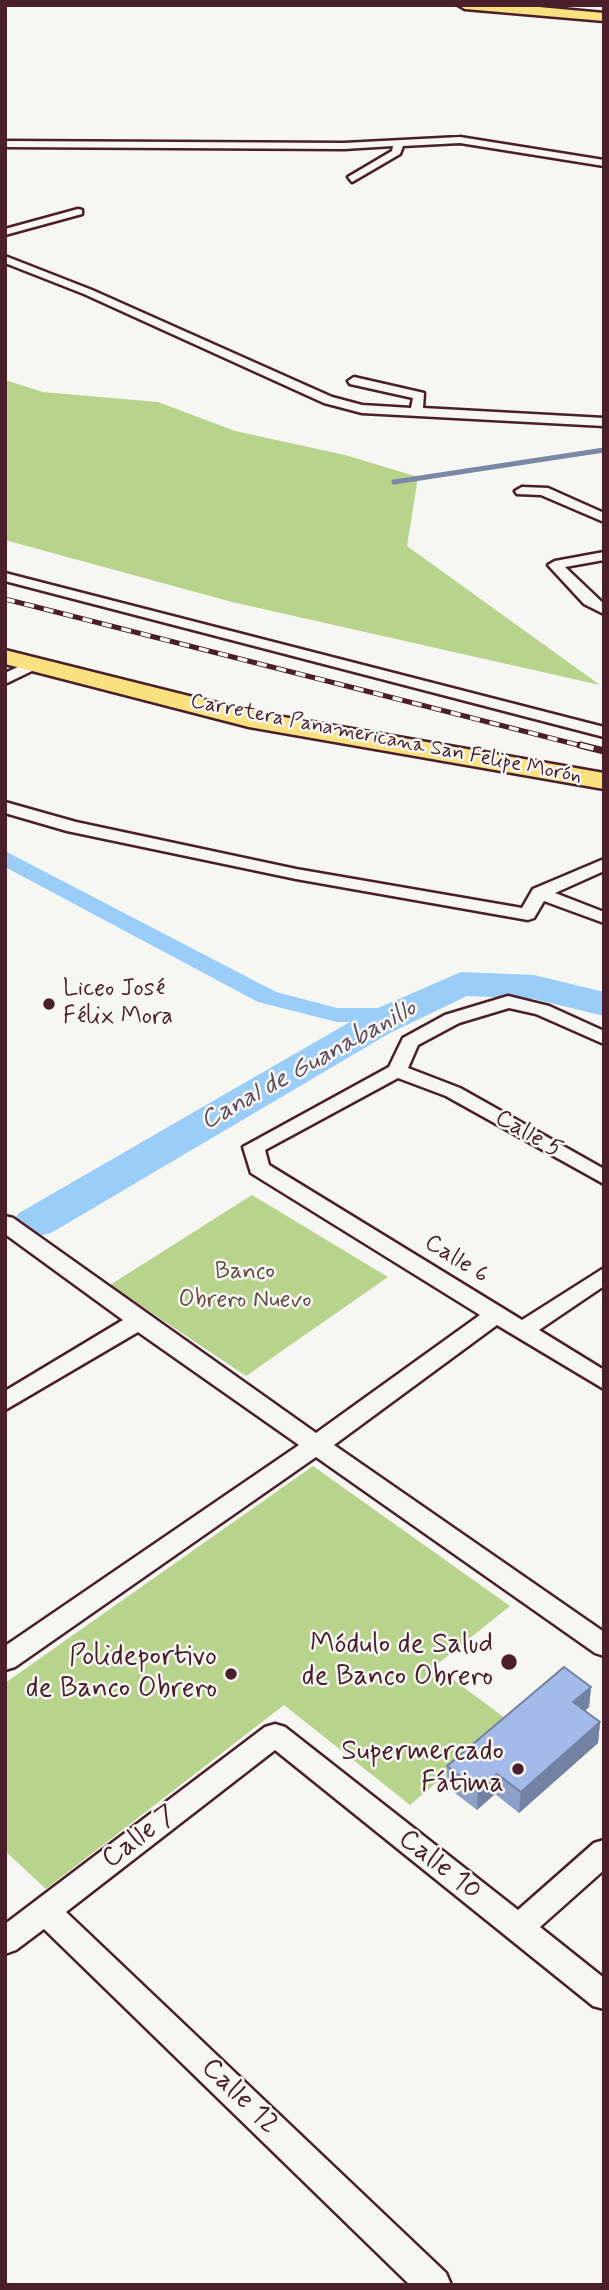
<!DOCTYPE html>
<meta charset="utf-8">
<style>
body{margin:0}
#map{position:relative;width:609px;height:2290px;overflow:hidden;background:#f6f6f2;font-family:Mynerve,sans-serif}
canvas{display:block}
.frame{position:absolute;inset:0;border:7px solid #4a1f2b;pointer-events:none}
</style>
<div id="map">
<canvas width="609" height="2290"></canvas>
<div class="frame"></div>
</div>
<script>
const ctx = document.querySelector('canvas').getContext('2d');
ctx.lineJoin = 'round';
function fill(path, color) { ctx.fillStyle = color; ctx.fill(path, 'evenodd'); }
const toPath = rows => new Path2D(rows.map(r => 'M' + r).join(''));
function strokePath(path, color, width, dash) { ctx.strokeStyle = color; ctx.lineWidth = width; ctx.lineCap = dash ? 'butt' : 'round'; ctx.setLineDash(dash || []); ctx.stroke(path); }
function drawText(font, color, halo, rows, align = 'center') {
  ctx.font = font + ' Mynerve,sans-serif'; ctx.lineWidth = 5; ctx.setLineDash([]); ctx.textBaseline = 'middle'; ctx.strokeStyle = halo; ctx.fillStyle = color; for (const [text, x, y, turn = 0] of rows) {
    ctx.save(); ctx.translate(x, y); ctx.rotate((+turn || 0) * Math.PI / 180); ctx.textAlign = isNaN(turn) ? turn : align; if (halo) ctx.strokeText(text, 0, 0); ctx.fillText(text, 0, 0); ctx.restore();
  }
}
fill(toPath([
 [5,380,43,392,158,402,235,431,345,455,418,477,407,546,600,685,232,602,5,540],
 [252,1195,388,1277,246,1376,110,1285],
 [313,1466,510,1606,435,1666,509,1721,410,1805,284,1705,46,1889,5,1851,5,1683]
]), '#b8d48c');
strokePath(toPath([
 [394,482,604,450]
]), '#7a88a6', 5);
fill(toPath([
 [5,851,276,992,337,1008,395,1008,404,1010,407,1015,404,1020,395,1022,337,1022,258,1002,5,867,5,851]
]), '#9acef8');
fill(toPath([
 [461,972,534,975,604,992,604,1016,534,999,467,996,390,1033,51,1233,35,1237,19,1233,12,1223,19,1213,362,1015,461,972]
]), '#9acef8');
const street = toPath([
 [460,137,604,160,604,166,460,143,403,146,400,154,352,182,348,177,392,151,393,146,344,149,5,147,5,141,344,143,460,137],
 [78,209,82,210,82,214,5,235,5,229,78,209],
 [5,256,92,290,332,397,362,405,411,408,413,398,350,384,348,381,354,377,424,393,423,408,604,418,604,426,362,413,324,403,84,294,5,263,5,256],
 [522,487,548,488,604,513,604,522,541,495,517,494,515,491,522,487],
 [604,552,604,560,565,567,604,604,604,614,584,604,548,565,555,561,604,552],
 [5,573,604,727,604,737,5,581,5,573],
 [33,660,38,662,38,668,5,684,5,673,33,660],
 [5,802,76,822,296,869,522,908,533,889,604,859,604,871,555,893,604,912,604,923,544,901,534,918,528,920,296,879,67,831,5,813,5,802],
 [508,996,549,1006,604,1031,604,1044,536,1014,509,1008,459,1023,418,1045,408,1068,460,1088,604,1169,604,1184,446,1096,398,1078,265,1150,269,1165,522,1320,604,1268,604,1286,539,1330,604,1370,604,1389,497,1325,334,1445,604,1632,604,1656,595,1653,316,1457,15,1667,5,1670,5,1646,299,1445,138,1332,5,1410,5,1391,123,1320,5,1234,5,1216,13,1218,316,1433,480,1315,251,1173,243,1147,389,1067,403,1038,445,1015,508,996],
 [275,1724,285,1727,518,1910,594,1843,604,1840,604,1870,540,1927,604,1978,604,2009,593,2006,275,1750,66,1912,446,2273,451,2285,410,2285,44,1929,16,1950,5,1954,5,1924,265,1727,275,1724]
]);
const primary = toPath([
 [5,650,249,711,604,773,604,789,249,727,5,664,5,650]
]);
const highway = toPath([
 [458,5,517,5,604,13,604,21,465,9,458,5]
]);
strokePath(street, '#4a1f2b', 5);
strokePath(primary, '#4a1f2b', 5);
strokePath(highway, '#4a1f2b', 5);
fill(street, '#f6f6f2');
fill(primary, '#fae180');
fill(highway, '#fae180');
const railFar1 = toPath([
 [5,599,586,747]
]);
const rail = toPath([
 [580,745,604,751]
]);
strokePath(railFar1, '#4a1f2b', 5);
strokePath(rail, '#4a1f2b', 7);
strokePath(railFar1, '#f6f6f2', 3.5, [10]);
strokePath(rail, '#f6f6f2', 4.5, [14]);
fill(toPath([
 [591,1687,589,1707,585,1711,600,1722,598,1743,519,1813,495,1794,477,1810,446,1786,447,1766]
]), '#8da0c8');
fill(toPath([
 [591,1687,589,1707,571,1723,573,1702],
 [600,1722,598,1743,519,1813,521,1792],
 [497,1774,495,1794,477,1810,478,1790]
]), '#7382a2');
const building = toPath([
 [564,1667,591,1687,573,1702,600,1722,521,1792,497,1774,478,1790,447,1766,564,1667]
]);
fill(building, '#a4bae8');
strokePath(building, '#7382a2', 2);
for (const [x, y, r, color] of [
 [49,1004,7,"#4a1f2b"],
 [509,1662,9,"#4a1f2b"],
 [231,1674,7,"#4a1f2b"],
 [518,1769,7,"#4a1f2b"]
]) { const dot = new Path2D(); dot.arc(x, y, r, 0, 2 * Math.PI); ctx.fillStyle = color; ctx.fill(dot); strokePath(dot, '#f6f6f2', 2.5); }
drawText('21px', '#4a1f2b', '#f6f6f2', [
 ["Carretera Panamericana San Felipe Morón",386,740,11]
]);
drawText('24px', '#4a1f2b', '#f6f6f2', [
 ["Liceo José",63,990],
 ["Félix Mora",63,1018]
], 'left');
drawText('24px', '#4a1f2b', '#f6f6f2', [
 ["Calle 5",528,1135,30],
 ["Calle 6",456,1260,32]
]);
drawText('24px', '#664c43', '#f6f6f2', [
 ["Banco",245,1273],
 ["Obrero Nuevo",245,1301]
]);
drawText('italic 26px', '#5e4b5e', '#f6f6f2', [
 ["Canal de Guanabanillo",309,1066,-29]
]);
drawText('28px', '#4a1f2b', '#f6f6f2', [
 ["Módulo de Salud",493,1646],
 ["de Banco Obrero",493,1678],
 ["Polideportivo",217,1658],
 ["de Banco Obrero",217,1690],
 ["Supermercado",504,1753],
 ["Fátima",504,1785]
], 'right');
drawText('28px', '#4a1f2b', '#f6f6f2', [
 ["Calle 7",140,1838,-37],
 ["Calle 10",439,1866,38],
 ["Calle 12",239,2097,44]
]);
</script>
